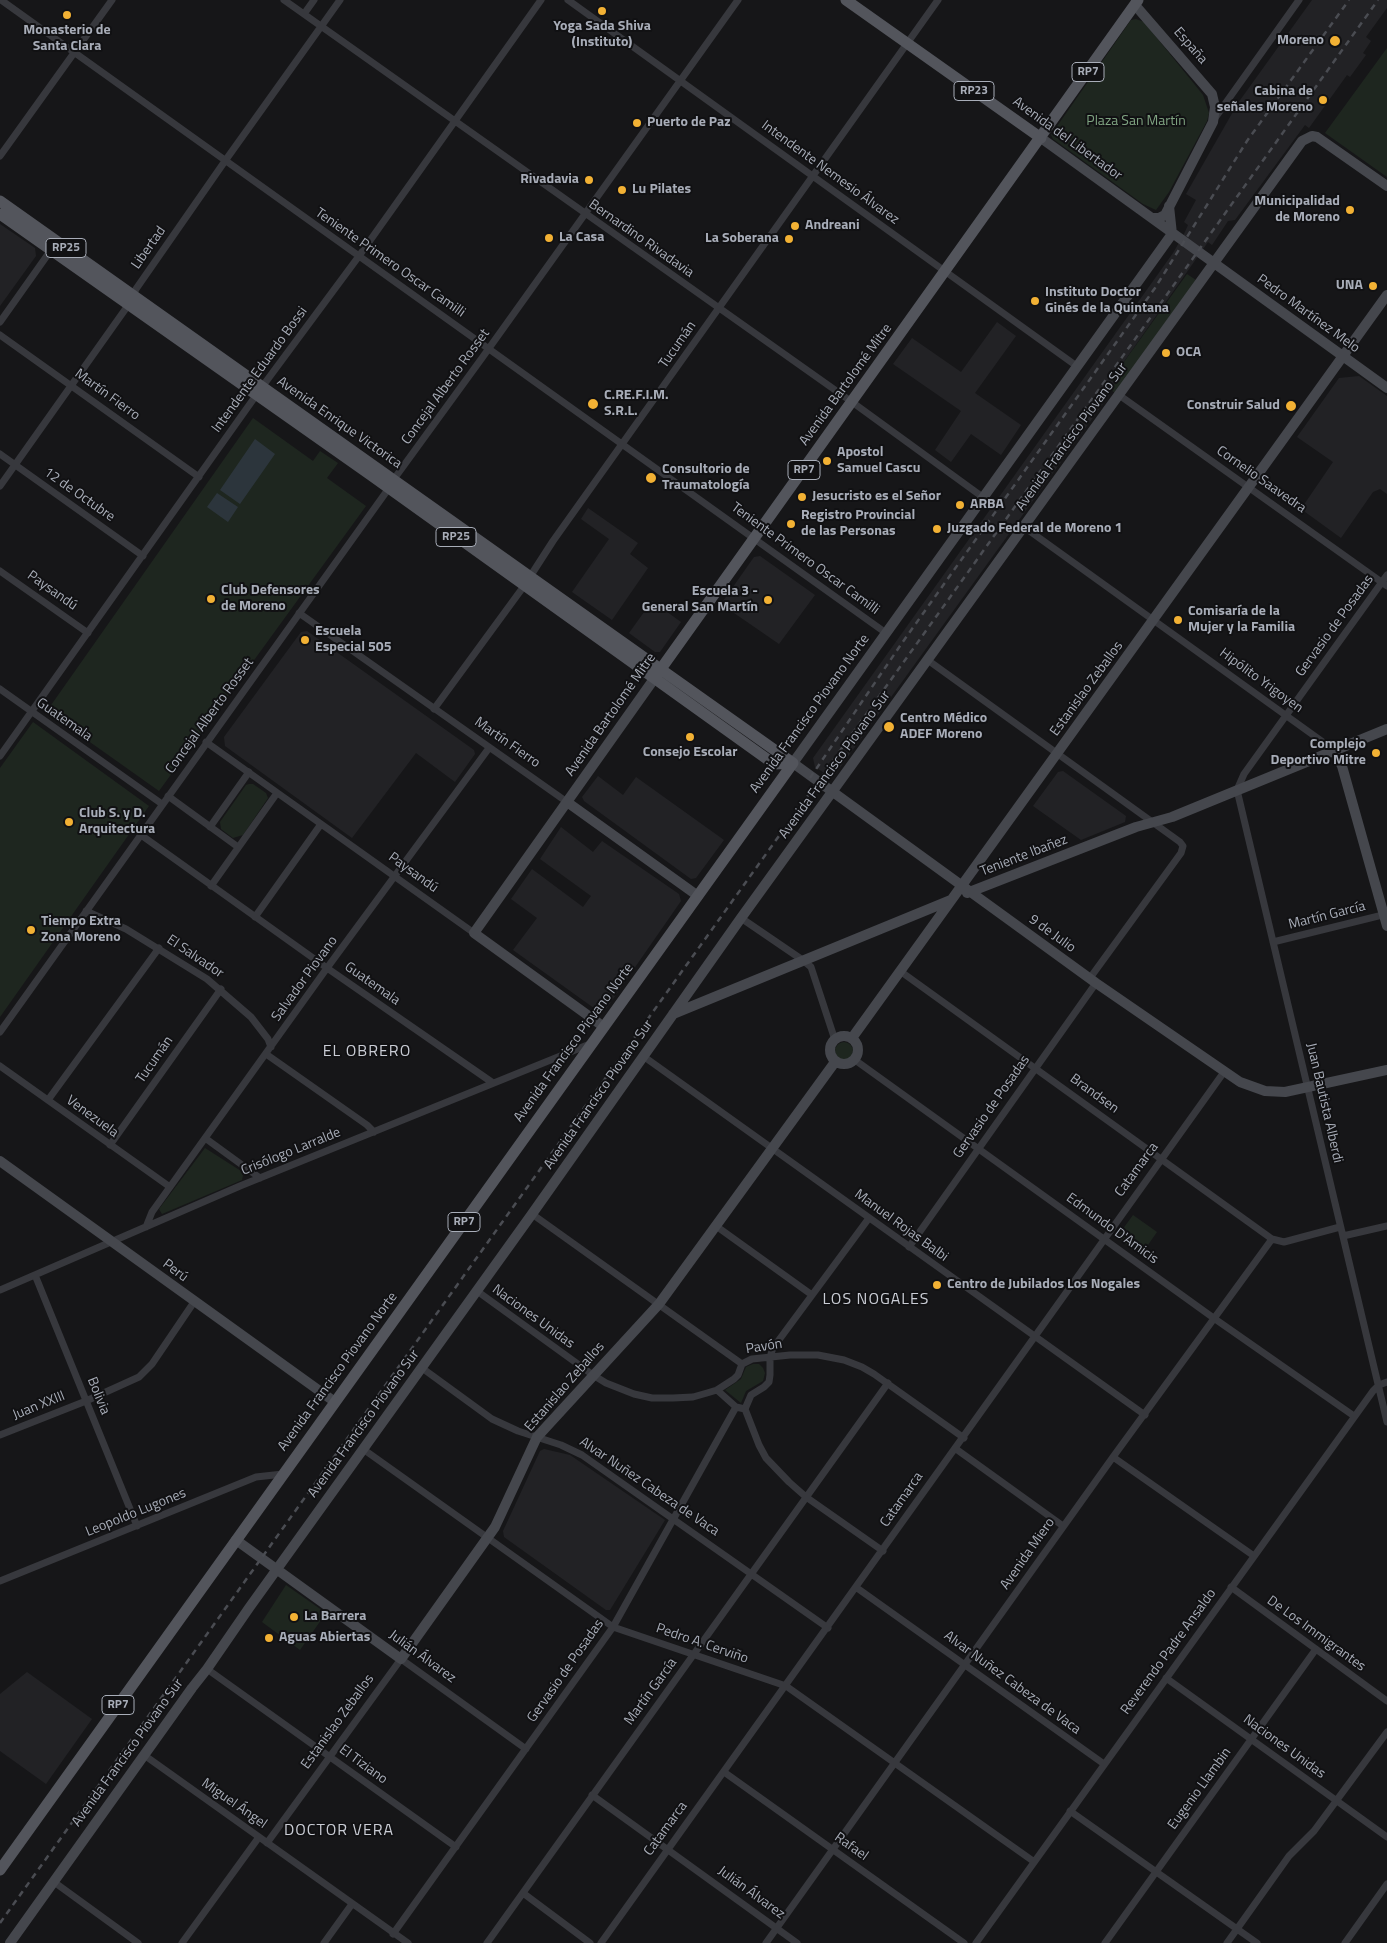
<!DOCTYPE html>
<meta charset="utf-8">
<style>
body{margin:0}
canvas{display:block;background:#161618}
</style>
<canvas width="1387" height="1943"></canvas>
<script>
const ctx = document.querySelector('canvas').getContext('2d');
ctx.lineJoin = 'round';
function fill(path, color) { ctx.fillStyle = color; ctx.fill(path, 'evenodd'); }
const toPath = rows => new Path2D(rows.map(r => 'M' + r).join(''));
function strokePath(path, color, width, dash) { ctx.strokeStyle = color; ctx.lineWidth = width; ctx.lineCap = dash ? 'butt' : 'round'; ctx.setLineDash(dash || []); ctx.stroke(path); }
function drawText(font, color, halo, rows, align = 'center') {
  ctx.font = font + ' "Titillium Web",sans-serif'; ctx.lineWidth = 4; ctx.setLineDash([]); ctx.textBaseline = 'middle'; ctx.strokeStyle = halo; ctx.fillStyle = color; for (const [text, x, y, turn = 0] of rows) {
    ctx.save(); ctx.translate(x, y); ctx.rotate((+turn || 0) * Math.PI / 180); ctx.textAlign = isNaN(turn) ? turn : align; if (halo) ctx.strokeText(text, 0, 0); ctx.fillText(text, 0, 0); ctx.restore();
  }
}
fill(toPath([
 [1312,0,1387,0,1387,8,1366,37,1371,41,1363,53,1366,55,1350,77,1347,75,1309,128,1305,125,1235,220,1228,221,1212,245,1208,242,1111,380,1115,383,1110,394,834,776,829,776,815,767,813,758,1173,253,1184,234,1188,225,1184,222,1196,200,1186,194,1238,103],
 [0,224,35,248,36,256,0,306],
 [997,322,1016,336,975,393,1021,425,1001,455,971,434,951,462,935,450,961,411,893,364,912,338,961,372],
 [1359,376,1387,396,1387,494,1380,489,1373,492,1341,538,1301,509,1333,462,1297,437,1339,378],
 [588,508,638,543,630,554,648,568,612,620,572,592,609,539,581,519],
 [760,556,815,595,779,644,721,604,754,557],
 [652,601,681,622,660,652,655,652,629,633],
 [307,631,474,750,475,754,455,782,416,753,352,838,225,746,224,737,301,632],
 [1063,771,1126,816,1125,822,1081,840,1033,806,1058,772],
 [598,776,623,795,636,777,724,840,696,878,691,879,584,801,582,797],
 [561,827,593,852,602,841,679,894,681,901,606,1009,598,1011,513,950,537,918,511,899,532,869,583,907,591,896,540,859],
 [544,1449,570,1455,665,1520,610,1610,606,1610,504,1537,503,1531,540,1451],
 [27,1672,92,1719,46,1784,0,1751,0,1694]
]), '#222225');
fill(toPath([
 [1136,19,1144,22,1195,85,1203,95,1209,113,1207,121,1169,192,1156,210,1143,204,1053,139,1051,135,1131,20],
 [1387,48,1387,177,1325,133],
 [1187,274,1196,280,1115,393,1111,390,1115,383,1111,380],
 [253,418,313,461,320,451,338,463,327,478,366,506,159,791,49,713,49,708],
 [33,722,149,806,0,1017,0,768],
 [249,784,253,784,266,793,268,798,243,835,233,838,221,829,220,822,246,785],
 '835 1051a9 9 0 1 1 18 0a9 9 0 1 1-18 0Z',
 [205,1148,241,1171,243,1175,242,1180,162,1214,159,1209],
 [1133,1215,1157,1232,1141,1255,1117,1237],
 [753,1364,759,1364,763,1368,765,1373,763,1381,746,1391,741,1403,725,1390,741,1379,746,1367],
 [286,1585,326,1613,300,1650,262,1622]
]), '#1e261f');
fill(toPath([
 [255,439,275,454,240,504,220,490],
 [217,493,238,507,228,522,207,507]
]), '#2c353c');
strokePath(toPath([
 [1,0,886,633],
 [284,0,852,402,984,498],
 [568,0,1078,367],
 [304,14,314,0],
 [1215,118,1299,0],
 [0,156,112,0],
 [0,322,51,250],
 [0,335,199,477],
 [1119,395,1387,586],
 [0,454,143,556],
 [0,486,129,304,136,289,225,161,340,0],
 [1024,527,1334,750],
 [0,571,88,633],
 [1387,575,1244,774,1237,790,1387,1422],
 [299,613,567,802],
 [929,661,1180,842,1183,846,1181,853,1090,978],
 [0,689,162,804],
 [434,709,524,586,553,541,938,0],
 [206,742,474,933],
 [0,756,262,387,359,256,541,0],
 [168,796,238,847],
 [210,827,249,772],
 [141,835,327,968,493,1083],
 [211,886,277,793],
 [86,911,126,929,207,979,251,1017,268,1039,271,1047],
 [255,917,321,824],
 [741,918,804,961,811,967,835,1040],
 [1273,942,1387,914],
 [900,971,1272,1239,1284,1242,1340,1227],
 [0,1032,389,488,394,479,482,358,738,0],
 [266,1054,367,1125,374,1132],
 [643,1056,1145,1415],
 [855,1060,1215,1319,1354,1416],
 [0,1066,170,1187],
 [48,1100,159,948],
 [205,1138,260,1178],
 [110,1145,221,989],
 [532,1214,742,1364],
 [716,1226,812,1295],
 [146,1227,152,1212,327,968,489,748],
 [1343,1236,1387,1226],
 [909,1247,1096,983],
 [35,1275,137,1526],
 [0,1290,240,1186,590,1044],
 [477,1291,593,1375,606,1383,634,1394,652,1398,673,1398,693,1397,707,1393,717,1390,734,1379,738,1375,742,1364],
 [742,1364,752,1359,790,1355,818,1355,844,1360,862,1367,874,1374,964,1438],
 [422,1368,492,1419,518,1431,561,1445,582,1455,828,1628],
 [717,1390,736,1407,745,1409,759,1445,766,1458,789,1482,806,1497,883,1551],
 [745,1409,751,1395,764,1387,769,1382,770,1375,770,1357,773,1348,869,1218],
 [0,1435,86,1401,139,1377,152,1364,194,1302],
 [363,1449,613,1627,786,1686,1033,1861],
 [956,1449,1063,1526],
 [1113,1457,1254,1556],
 [0,1581,256,1477,283,1474],
 [1231,1587,1387,1701],
 [857,1588,1104,1764],
 [207,1669,456,1847],
 [1166,1678,1387,1837],
 [144,1755,408,1943],
 [724,1772,964,1943],
 [592,1795,797,1943],
 [1070,1811,1257,1943],
 [267,1843,401,1659,526,1749],
 [54,1882,138,1943],
 [523,1893,590,1943],
 [393,1934,613,1627,736,1407],
 [182,1943,259,1837],
 [324,1943,352,1904],
 [487,1943,888,1383],
 [601,1943,1224,1072],
 [766,1943,1113,1457,1272,1239],
 [976,1943,1373,1391,1379,1385,1387,1382],
 [1105,1943,1316,1649],
 [1227,1943,1289,1856,1314,1831,1387,1732],
 [1345,1943,1387,1884]
]), '#37383d', 7);
strokePath(toPath([
 [1135,5,1212,94,1215,107,1213,122,1165,215,1159,218,1152,218],
 [1041,138,1387,388],
 [1169,206,1172,234],
 [1172,234,793,763,1096,983,1240,1082,1265,1091,1285,1092,1387,1070],
 [1334,750,1342,766,1387,926],
 [567,802,698,896],
 [967,893,1136,827,1172,817,1387,729],
 [673,1014,951,900],
 [604,1027,474,933,654,679],
 '830 1050a14 14 0 1 1 28 0a14 14 0 1 1-28 0Z',
 [852,1038,1387,295],
 [0,1161,335,1402],
 [236,1540,401,1659,495,1527,537,1437,659,1304,835,1062],
 [10,1943,192,1688,207,1669,249,1608,532,1214,741,918,1302,141,1312,136,1317,137,1387,186]
]), '#45474d', 10);
strokePath(toPath([
 [846,0,1041,138],
 [0,201,793,763],
 [0,214,372,476,774,764,793,763],
 [658,673,1138,0],
 [0,1870,793,763]
]), '#53555c', 11);
strokePath(toPath([
 [810,778,902,643,1155,288,1247,141,1349,0],
 [0,1923,1378,0]
]), '#4a4c52', 2.5, [6, 5]);
for (const [x, y, r, color] of [
 [602,11,5,"#f2b134"],
 [67,15,5,"#f2b134"],
 [1335,41,6,"#f2b134"],
 [1323,100,5,"#f2b134"],
 [637,123,5,"#f2b134"],
 [589,180,5,"#f2b134"],
 [622,190,5,"#f2b134"],
 [1350,210,5,"#f2b134"],
 [795,226,5,"#f2b134"],
 [549,238,5,"#f2b134"],
 [789,239,5,"#f2b134"],
 [1373,286,5,"#f2b134"],
 [1035,301,5,"#f2b134"],
 [1166,353,5,"#f2b134"],
 [593,404,6,"#f2b134"],
 [1291,406,6,"#f2b134"],
 [827,461,5,"#f2b134"],
 [651,478,6,"#f2b134"],
 [802,497,5,"#f2b134"],
 [960,505,5,"#f2b134"],
 [791,524,5,"#f2b134"],
 [937,529,5,"#f2b134"],
 [211,599,5,"#f2b134"],
 [768,600,5,"#f2b134"],
 [1178,620,5,"#f2b134"],
 [305,640,5,"#f2b134"],
 [889,727,6,"#f2b134"],
 [690,737,5,"#f2b134"],
 [1376,753,5,"#f2b134"],
 [69,822,5,"#f2b134"],
 [31,930,5,"#f2b134"],
 [937,1285,5,"#f2b134"],
 [294,1617,5,"#f2b134"],
 [269,1638,5,"#f2b134"]
]) { const dot = new Path2D(); dot.arc(x, y, r, 0, 2 * Math.PI); ctx.fillStyle = color; ctx.fill(dot); strokePath(dot, '#111113', 2); }
for (const [x, y, w] of [
 [1088,72,32],
 [974,91,40],
 [66,248,40],
 [804,470,32],
 [456,537,40],
 [464,1222,32],
 [118,1705,32]
]) { const box = new Path2D(); box.roundRect(x - w / 2, y - 9.5, w, 19, 4); ctx.fillStyle = '#111113'; ctx.fill(box); strokePath(box, '#a8adb8', 1); }
drawText('bold 12px', '#a8adb8', null, [
 ["RP7",1088,72],
 ["RP23",974,91],
 ["RP25",66,248],
 ["RP7",804,470],
 ["RP25",456,537],
 ["RP7",464,1222],
 ["RP7",118,1705]
]);
drawText('bold 14px', '#a8adb8', '#111113', [
 ["Yoga Sada Shiva",602,27,"center"],
 ["(Instituto)",602,43,"center"],
 ["Monasterio de",67,31,"center"],
 ["Santa Clara",67,47,"center"],
 ["Moreno",1324,41,"right"],
 ["Cabina de",1313,92,"right"],
 ["señales Moreno",1313,108,"right"],
 ["Puerto de Paz",647,123],
 ["Rivadavia",579,180,"right"],
 ["Lu Pilates",632,190],
 ["Municipalidad",1340,202,"right"],
 ["de Moreno",1340,218,"right"],
 ["Andreani",805,226],
 ["La Casa",559,238],
 ["La Soberana",779,239,"right"],
 ["UNA",1363,286,"right"],
 ["Instituto Doctor",1045,293],
 ["Ginés de la Quintana",1045,309],
 ["OCA",1176,353],
 ["C.RE.F.I.M.",604,396],
 ["S.R.L.",604,412],
 ["Construir Salud",1280,406,"right"],
 ["Apostol",837,453],
 ["Samuel Cascu",837,469],
 ["Consultorio de",662,470],
 ["Traumatología",662,486],
 ["Jesucristo es el Señor",812,497],
 ["ARBA",970,505],
 ["Registro Provincial",801,516],
 ["de las Personas",801,532],
 ["Juzgado Federal de Moreno 1",947,529],
 ["Club Defensores",221,591],
 ["de Moreno",221,607],
 ["Escuela 3 -",758,592,"right"],
 ["General San Martín",758,608,"right"],
 ["Comisaría de la",1188,612],
 ["Mujer y la Familia",1188,628],
 ["Escuela",315,632],
 ["Especial 505",315,648],
 ["Centro Médico",900,719],
 ["ADEF Moreno",900,735],
 ["Complejo",1366,745,"right"],
 ["Deportivo Mitre",1366,761,"right"],
 ["Consejo Escolar",690,753,"center"],
 ["Club S. y D.",79,814],
 ["Arquitectura",79,830],
 ["Tiempo Extra",41,922],
 ["Zona Moreno",41,938],
 ["Centro de Jubilados Los Nogales",947,1285],
 ["La Barrera",304,1617],
 ["Aguas Abiertas",279,1638]
], 'left');
drawText('14px', '#a8adb8', '#111113', [
 ["España",1190,46,49],
 ["Avenida del Libertador",1067,139,36],
 ["Intendente Nemesio Álvarez",830,173,36],
 ["Bernardino Rivadavia",641,239,35],
 ["Libertad",149,248,-55],
 ["Teniente Primero Oscar Camilli",390,263,35],
 ["Pedro Martínez Melo",1308,314,36],
 ["Tucumán",678,345,-55],
 ["Intendente Eduardo Bossi",260,370,-54],
 ["Avenida Bartolomé Mitre",846,385,-54],
 ["Concejal Alberto Rosset",446,387,-54],
 ["Martín Fierro",107,395,36],
 ["Avenida Enrique Victorica",339,423,35],
 ["Avenida Francisco Piovano Sur",1072,437,-54],
 ["Cornelio Saavedra",1261,480,35],
 ["12 de Octubre",79,495,35],
 ["Teniente Primero Oscar Camilli",805,559,36],
 ["Paysandú",52,591,35],
 ["Gervasio de Posadas",1335,626,-54],
 ["Hipólito Yrigoyen",1261,681,36],
 ["Estanislao Zeballos",1087,689,-54],
 ["Avenida Francisco Piovano Norte",810,714,-54],
 ["Avenida Bartolomé Mitre",611,715,-55],
 ["Concejal Alberto Rosset",210,716,-54],
 ["Guatemala",64,720,35],
 ["Martín Fierro",507,743,35],
 ["Avenida Francisco Piovano Sur",835,765,-54],
 ["Teniente Ibañez",1024,856,-21],
 ["Paysandú",413,873,36],
 ["Martín García",1327,916,-14],
 ["9 de Julio",1052,934,36],
 ["El Salvador",195,957,34],
 ["Salvador Piovano",305,979,-54],
 ["Guatemala",372,984,35],
 ["Avenida Francisco Piovano Norte",574,1043,-54],
 ["Tucumán",155,1060,-55],
 ["Brandsen",1094,1094,36],
 ["Avenida Francisco Piovano Sur",599,1095,-55],
 ["Juan Bautista Alberdi",1324,1103,77],
 ["Gervasio de Posadas",992,1107,-55],
 ["Venezuela",92,1117,36],
 ["Crisólogo Larralde",291,1152,-22],
 ["Catamarca",1137,1170,-54],
 ["Manuel Rojas Balbi",901,1226,36],
 ["Edmundo D'Amicis",1112,1229,36],
 ["Perú",175,1271,37],
 ["Naciones Unidas",533,1317,36],
 ["Pavón",764,1347,-9],
 ["Avenida Francisco Piovano Norte",338,1372,-54],
 ["Estanislao Zeballos",565,1387,-49],
 ["Bolivia",98,1396,68],
 ["Juan XXIII",39,1406,-22],
 ["Avenida Francisco Piovano Sur",364,1424,-54],
 ["Alvar Nuñez Cabeza de Vaca",649,1487,34],
 ["Catamarca",902,1500,-55],
 ["Leopoldo Lugones",136,1513,-22],
 ["Avenida Miero",1028,1554,-55],
 ["De Los Immigrantes",1316,1634,36],
 ["Pedro A. Cerviño",702,1644,19],
 ["Reverendo Padre Ansaldo",1169,1652,-54],
 ["Julián Álvarez",422,1657,36],
 ["Gervasio de Posadas",566,1671,-55],
 ["Alvar Nuñez Cabeza de Vaca",1012,1683,36],
 ["Martín García",651,1692,-54],
 ["Estanislao Zeballos",338,1722,-54],
 ["Naciones Unidas",1284,1747,36],
 ["Avenida Francisco Piovano Sur",128,1753,-54],
 ["El Tiziano",363,1765,36],
 ["Eugenio Llambin",1200,1789,-54],
 ["Miguel Ángel",234,1804,35],
 ["Catamarca",666,1829,-54],
 ["Rafael",851,1847,35],
 ["Julián Álvarez",751,1893,36]
]);
drawText('14px', '#7fa381', '#111113', [
 ["Plaza San Martín",1136,122]
]);
ctx.letterSpacing = '1px';
drawText('16px', '#c9ccd4', '#111113', [
 ["EL OBRERO",367,1052],
 ["LOS NOGALES",876,1300],
 ["DOCTOR VERA",339,1831]
]);
ctx.letterSpacing = '0px';
</script>
